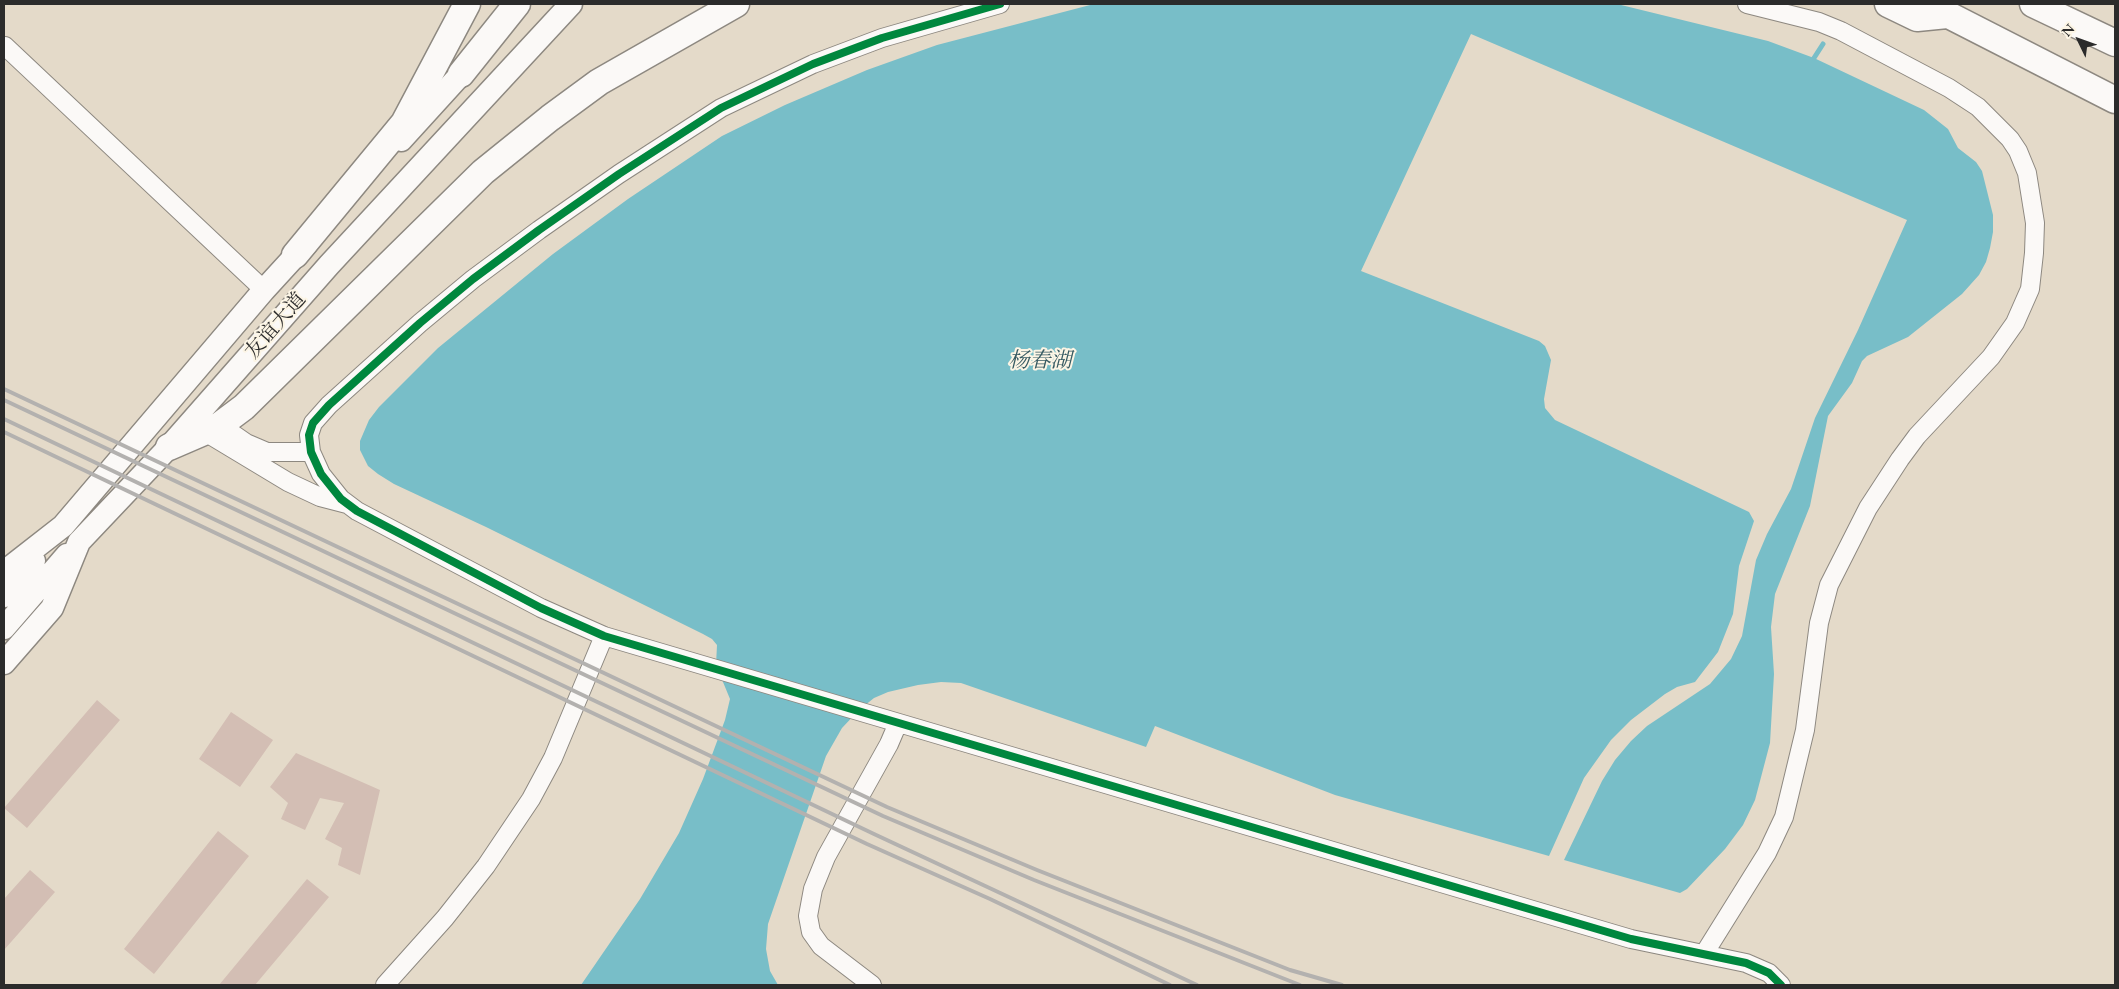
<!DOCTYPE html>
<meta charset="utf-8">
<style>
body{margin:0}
#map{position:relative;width:2119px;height:989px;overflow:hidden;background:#e4dac9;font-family:"EB Garamond",serif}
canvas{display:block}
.frame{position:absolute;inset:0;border:5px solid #2b2b2b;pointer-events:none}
.north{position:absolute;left:2054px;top:15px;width:50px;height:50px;-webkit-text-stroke:4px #fcf5e5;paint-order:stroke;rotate:312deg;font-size:14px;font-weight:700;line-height:20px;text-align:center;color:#2b2b2b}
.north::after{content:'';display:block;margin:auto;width:18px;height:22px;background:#2b2b2b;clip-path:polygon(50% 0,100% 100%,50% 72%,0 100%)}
</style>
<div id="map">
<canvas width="2119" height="989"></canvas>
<div class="frame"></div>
<div class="north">N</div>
</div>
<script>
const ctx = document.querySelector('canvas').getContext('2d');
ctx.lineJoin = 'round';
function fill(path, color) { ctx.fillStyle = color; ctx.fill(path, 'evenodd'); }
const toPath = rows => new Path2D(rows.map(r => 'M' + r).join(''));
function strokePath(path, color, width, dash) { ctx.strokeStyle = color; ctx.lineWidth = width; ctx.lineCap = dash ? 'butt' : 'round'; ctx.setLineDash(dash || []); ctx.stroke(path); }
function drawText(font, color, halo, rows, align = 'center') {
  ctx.font = font + ' "EB Garamond","Noto Serif SC",serif'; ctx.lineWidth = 4; ctx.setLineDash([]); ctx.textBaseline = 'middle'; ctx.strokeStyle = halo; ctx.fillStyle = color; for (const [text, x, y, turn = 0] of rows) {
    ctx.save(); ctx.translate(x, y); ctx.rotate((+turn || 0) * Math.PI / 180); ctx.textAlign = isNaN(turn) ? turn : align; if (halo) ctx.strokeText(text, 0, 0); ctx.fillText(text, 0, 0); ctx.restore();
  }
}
fill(toPath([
 [1094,4,1617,4,1768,41,1814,58,1924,110,1948,129,1958,148,1976,162,1982,171,1993,215,1993,232,1990,248,1986,262,1979,275,1962,294,1908,337,1867,356,1862,361,1852,383,1828,416,1810,506,1775,594,1771,627,1774,674,1770,743,1755,800,1743,825,1725,849,1687,889,1680,893,1564,860,1602,781,1615,760,1631,741,1647,726,1710,684,1731,659,1742,636,1756,560,1767,534,1791,489,1815,418,1858,330,1907,220,1471,34,1361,271,1539,341,1545,346,1551,360,1544,399,1545,408,1555,420,1749,512,1754,521,1739,566,1733,614,1718,652,1695,682,1677,687,1665,694,1631,720,1611,740,1584,778,1549,856,1335,795,1155,726,1146,747,961,683,941,682,918,685,888,692,874,698,859,710,842,728,826,756,768,924,766,949,770,971,778,985,581,985,640,899,679,833,703,779,725,720,730,699,716,665,717,645,712,639,703,634,486,527,394,484,378,474,368,466,360,450,360,441,369,420,379,407,438,348,553,254,628,199,722,136,785,105,867,70,937,45]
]), '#78bec8');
strokePath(toPath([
 [1814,58,1823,44]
]), '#78bec8', 5);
fill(toPath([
 [97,700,120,720,27,828,4,808],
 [231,712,273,740,240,787,199,759],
 [296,753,380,790,360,875,338,865,342,848,325,839,344,803,320,798,305,830,281,819,288,803,270,787],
 [218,831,249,856,154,974,124,949],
 [30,870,55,892,4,950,4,899],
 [307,879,329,897,255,985,219,985]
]), '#d3beb4');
const minor = toPath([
 [1000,4,882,38,813,64,721,108,619,174,539,230,473,279,420,323,329,405,313,423,309,435,311,452,321,474,341,499,357,511,541,608,604,636,1631,939,1746,963,1769,973,1781,985],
 [4,48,5,46,264,290],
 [220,425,246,443,267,452,311,452],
 [205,432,288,482,320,497,347,504],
 [1704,954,1767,853,1784,817,1805,730,1819,623,1829,585,1868,508,1900,459,1917,436,1991,357,2015,323,2030,289,2034,253,2035,223,2027,173,2018,151,2010,139,1978,107,1949,88,1841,31,1819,22,1747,4],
 [385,985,445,918,486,866,531,799,553,758,604,636],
 [872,985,821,946,811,932,808,916,813,889,826,857,889,744,898,723]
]);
const major = toPath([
 [401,140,472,62],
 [4,572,63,526,264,290,307,243],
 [4,596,34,561],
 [4,628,67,555],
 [4,663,52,608,79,542,169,447,329,265,571,4]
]);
const highway = toPath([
 [1888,4,1917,18,1947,15],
 [1927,4,2115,100],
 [2033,4,2115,43],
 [461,74,517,4],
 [295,255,404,123,467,4],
 [169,447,220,425,244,407,483,172,550,118,599,82,736,4]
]);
strokePath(minor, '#8d8880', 20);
strokePath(major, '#8d8880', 25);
strokePath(highway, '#8d8880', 29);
strokePath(minor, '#fbf9f7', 18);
strokePath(major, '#fbf9f7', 22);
strokePath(highway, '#fbf9f7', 26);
strokePath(toPath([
 [4,389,887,807,1037,870,1290,970,1342,985],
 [4,400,883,816,1034,880,1300,985],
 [4,419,874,834,1197,985],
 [4,432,867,844,990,899,1170,985]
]), '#b3b1af', 4);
strokePath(toPath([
 [1000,4,882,38,813,64,721,108,619,174,539,230,473,279,420,323,329,405,313,423,309,435,311,452,321,474,341,499,357,511,541,608,604,636,1631,939,1746,963,1769,973,1781,985]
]), '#00873e', 8);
drawText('20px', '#2b2b2b', '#fcf5e5', [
 ["友谊大道",276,326,-49]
]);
drawText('italic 21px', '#365a62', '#fcf5e5', [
 ["杨春湖",1040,361]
]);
</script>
